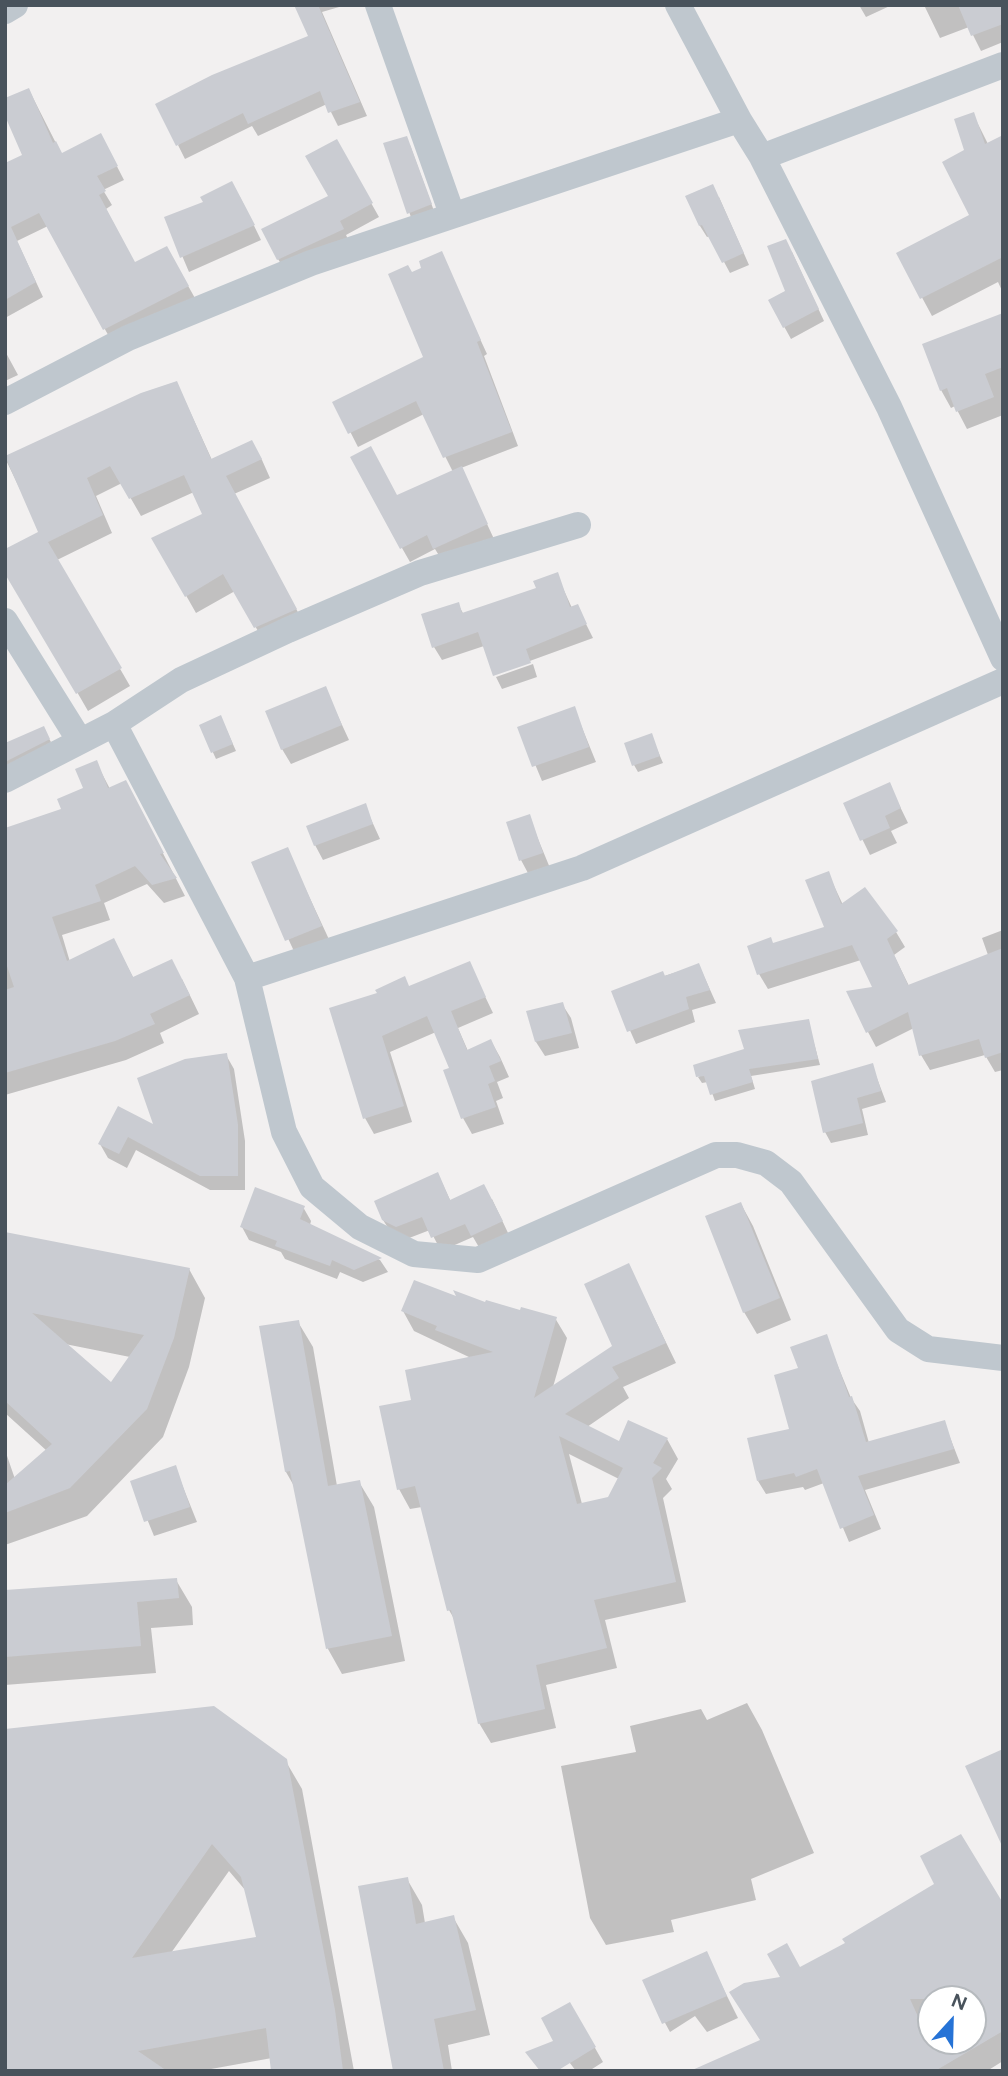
<!DOCTYPE html>
<style>
body{margin:0}
#map{position:relative;width:1008px;height:2076px;overflow:hidden;background:#f2f0f0;font-family:Figtree,sans-serif}
canvas{display:block}
.frame{position:absolute;inset:0;border:7px solid #49535c;pointer-events:none}
.north{position:absolute;left:917px;top:1985px;width:70px;height:70px;box-sizing:border-box;background:#fff;border:2px solid #b6babe;border-radius:50%;rotate:22deg;font-size:19px;font-weight:700;line-height:28px;text-align:center;color:#49535c}
.north::after{content:'';display:block;margin:auto;width:24px;height:32px;background:#2673d6;clip-path:polygon(50% 0,100% 100%,50% 72%,0 100%)}
</style>
<div id="map">
<canvas width="1008" height="2076"></canvas>
<div class="frame"></div>
<div class="north">N</div>
</div>
<script>
const ctx = document.querySelector('canvas').getContext('2d');
ctx.lineJoin = 'round';
function fill(path, color) { ctx.fillStyle = color; ctx.fill(path, 'evenodd'); }
const toPath = rows => new Path2D(rows.map(r => 'M' + r).join(''));
function strokePath(path, color, width, dash) { ctx.strokeStyle = color; ctx.lineWidth = width; ctx.lineCap = dash ? 'butt' : 'round'; ctx.setLineDash(dash || []); ctx.stroke(path); }
fill(toPath([
 [296,5,346,5,322,12,367,116,338,126,327,104,258,136,252,126,185,159,178,145,311,37],
 [859,5,892,5,866,17],
 [924,5,1003,5,1003,42,981,51,969,27,940,38],
 [29,90,62,155,108,149,124,180,103,190,112,205,106,209,135,264,167,248,196,300,112,342,48,226,17,241,43,297,5,318,5,165,24,156],
 [973,114,988,144,1003,137,1003,293,998,282,932,316,898,253,971,216,966,151],
 [336,141,379,217,346,235,350,243,286,272,278,259,330,196],
 [385,144,410,145,434,211,412,220],
 [240,197,261,240,189,272,166,218],
 [688,197,719,197,749,265,730,273,710,236,707,237,700,226],
 [792,252,824,321,791,339,770,301,787,292],
 [441,254,487,354,484,356,518,446,461,468,494,539,443,562,435,549,410,562,402,548,397,497,453,472,424,414,358,447,335,402,425,358,411,274,423,269],
 [1003,315,1003,415,967,429,955,406,951,408,941,390],
 [5,351,18,375,5,381],
 [177,383,212,460,252,442,262,460,270,478,234,494,306,627,266,645,235,591,196,613,154,539,205,515,194,492,141,516,122,483,96,496,112,533,57,560,130,686,88,711,5,567,41,533,5,458,111,408],
 [557,575,572,608,577,606,593,638,494,674,484,646,442,660,434,647,458,604,464,615,538,590],
 [533,664,537,677,502,689,496,677],
 [325,688,349,740,291,764,282,749],
 [574,708,596,762,542,781,520,728],
 [224,724,236,751,216,759,201,726],
 [43,728,51,742,5,779,5,745],
 [651,735,663,763,638,772,634,765],
 [96,762,110,789,136,801,185,896,164,903,147,884,104,903,110,920,62,935,70,962,114,941,134,979,182,979,199,1014,160,1033,164,1043,126,1060,5,1095,5,830,64,810,85,789],
 [889,784,908,823,891,831,897,843,870,855,845,804],
 [365,806,380,839,323,860,315,845],
 [529,817,550,868,529,875,521,860],
 [287,849,333,948,299,962,253,863],
 [828,873,843,905,896,932,905,947,894,955,909,986,988,955,982,938,1003,930,1003,1070,995,1072,985,1055,930,1070,921,1055,914,1028,876,1047,868,1032,874,988,861,960,768,989,759,974,773,945,826,929],
 [469,963,493,1013,458,1028,468,1051,491,1041,500,1057,509,1077,497,1082,503,1098,496,1101,504,1124,472,1134,463,1118,451,1068,436,1032,390,1052,412,1122,374,1134,365,1118,331,1009,409,987],
 [699,965,716,1003,692,1010,695,1022,636,1044,613,992],
 [562,1004,571,1018,579,1048,545,1056,536,1042,528,1012],
 [808,1021,820,1065,751,1076,755,1089,715,1101,708,1082,702,1083,698,1077],
 [226,1055,234,1069,245,1141,245,1190,210,1190,136,1150,127,1168,108,1158,100,1144,156,1128],
 [872,1065,886,1102,862,1109,868,1135,831,1143,825,1132],
 [438,1174,451,1202,492,1199,509,1235,480,1249,473,1237,441,1251,430,1230,404,1240,392,1234,383,1220],
 [741,1204,753,1226,791,1320,757,1334,744,1312],
 [303,1207,311,1221,310,1225,380,1260,388,1272,363,1282,340,1272,337,1279,285,1259,281,1252,249,1240,242,1227],
 [5,1233,189,1269,205,1298,189,1367,163,1437,87,1516,5,1545,5,1450,15,1479,47,1451,5,1413],
 [65,1344,130,1357,111,1384],
 [629,1266,676,1363,623,1387,629,1398,587,1427,620,1443,667,1439,678,1459,666,1479,672,1489,663,1498,686,1602,605,1620,617,1668,546,1685,556,1728,491,1743,479,1723,457,1624,449,1610,422,1507,410,1509,399,1489,413,1401,471,1358,414,1331,403,1311,459,1300,555,1318,567,1338,553,1387,614,1346],
 [569,1454,619,1479,609,1498,582,1504],
 [298,1322,313,1347,337,1486,359,1482,374,1507,405,1661,342,1674,328,1649,294,1486,286,1472,261,1327],
 [826,1337,851,1398,860,1411,869,1443,944,1422,960,1463,865,1490,881,1529,849,1542,824,1483,805,1490,803,1487,766,1494,758,1481,791,1430,800,1370],
 [175,1467,197,1522,154,1536,132,1482],
 [176,1580,192,1607,193,1625,151,1628,156,1673,5,1685,5,1592],
 [747,1703,762,1730,814,1853,751,1879,756,1900,671,1920,674,1932,606,1945,590,1918,561,1766,636,1752,630,1726,701,1709,707,1720],
 [285,1760,302,1789,354,2071,273,2071,272,2058,200,2071,5,2071],
 [229,1871,246,1891,258,1938,171,1953],
 [407,1879,422,1905,425,1923,453,1917,468,1943,490,2035,448,2045,452,2071,394,2071],
 [1003,1906,1003,2061,987,2071,716,2071,761,2041,800,1969],
 [931,1999,973,1999,973,2041,931,2041],
 [706,1954,738,2018,707,2032,695,2016,670,2032,658,2010],
 [570,2004,603,2062,589,2071,576,2071,563,2054]
]), '#0003');
fill(toPath([
 [294,5,318,5,360,102,328,113,320,91,248,124,243,113,176,146,155,104,212,75,308,36],
 [958,5,1003,5,1003,24,971,36],
 [29,88,53,143,56,141,62,153,101,133,118,166,97,176,106,191,99,195,135,262,167,246,189,286,103,330,39,213,11,227,36,282,5,300,5,163,22,155,5,116,5,98],
 [974,112,985,144,1003,135,1003,257,920,299,896,253,969,215,942,162,964,150,954,119],
 [407,136,432,204,407,214,383,143],
 [337,139,373,203,340,221,344,229,277,260,261,229,328,196,305,156],
 [232,181,255,225,180,258,164,217,203,202,200,197],
 [713,184,744,253,722,263,702,225,699,226,685,196],
 [786,239,819,309,783,328,768,300,785,291,767,246],
 [442,251,481,340,477,342,512,432,443,458,416,401,348,434,332,402,423,357,388,274,408,265,412,272,421,268,419,261],
 [1003,313,1003,367,985,374,994,397,956,412,947,388,940,391,922,344],
 [177,381,211,459,252,440,262,459,226,476,297,609,254,628,223,574,185,597,151,538,202,514,184,475,129,499,110,466,87,478,103,515,48,542,122,668,76,694,5,574,5,549,38,532,5,456,141,393],
 [371,446,397,495,462,466,488,524,433,549,427,535,400,549,350,457],
 [558,572,570,607,578,604,587,624,526,649,531,663,493,676,478,632,432,648,421,614,459,602,462,613,536,588,533,581],
 [326,686,342,725,281,750,265,711],
 [575,706,589,747,532,767,517,727],
 [221,715,233,744,211,753,199,725],
 [44,726,50,739,5,762,5,743],
 [652,733,660,756,632,766,624,743],
 [97,760,108,788,126,780,164,853,160,854,177,878,152,885,135,866,95,885,101,901,52,917,67,961,114,938,133,977,172,959,190,995,150,1014,155,1024,115,1041,5,1073,5,990,14,987,5,960,5,828,61,809,57,799,83,788,75,769],
 [890,782,901,808,885,816,890,828,860,841,843,803],
 [366,803,373,824,314,846,306,826],
 [530,814,543,853,519,861,506,822],
 [288,847,322,926,285,941,251,862],
 [829,871,841,904,865,887,898,931,887,939,908,985,1003,948,1003,1052,985,1058,979,1039,919,1056,908,1012,866,1033,846,991,872,987,852,945,757,975,747,946,771,937,773,943,824,927,805,880],
 [470,961,486,997,451,1011,467,1050,491,1039,501,1061,489,1066,495,1081,488,1084,496,1107,461,1119,443,1070,449,1068,427,1016,382,1036,404,1106,363,1119,329,1008,377,993,375,990,405,976,409,986],
 [699,963,710,990,686,997,689,1009,627,1032,611,991,663,971,665,976],
 [563,1002,572,1033,535,1042,526,1011],
 [809,1019,818,1059,749,1069,753,1082,710,1095,704,1076,696,1077,693,1065,744,1049,738,1030],
 [227,1053,238,1125,238,1176,200,1176,128,1137,119,1154,98,1144,118,1106,153,1124,137,1078,185,1059],
 [873,1063,881,1091,857,1098,863,1123,823,1133,811,1081],
 [438,1172,450,1200,484,1184,503,1221,471,1236,465,1224,431,1238,422,1217,396,1227,382,1220,374,1201],
 [255,1187,305,1206,300,1219,382,1258,354,1270,332,1260,330,1266,275,1246,277,1241,240,1227],
 [741,1202,780,1298,743,1313,705,1216],
 [5,1232,190,1268,174,1338,147,1409,70,1488,5,1513,5,1485,52,1444,5,1401],
 [32,1313,144,1335,111,1382],
 [629,1263,666,1343,612,1367,619,1378,565,1414,619,1441,628,1420,668,1438,653,1463,662,1468,652,1478,676,1582,594,1600,607,1648,536,1665,545,1709,478,1724,451,1610,447,1611,415,1486,397,1490,379,1406,411,1400,405,1370,493,1352,435,1330,437,1326,401,1311,414,1280,456,1296,453,1290,485,1302,486,1300,520,1310,521,1307,557,1317,534,1398,612,1346,584,1284],
 [559,1436,623,1468,608,1497,577,1504],
 [299,1320,328,1486,360,1480,392,1636,326,1649,290,1471,285,1472,259,1326],
 [827,1334,849,1397,852,1396,866,1442,945,1420,954,1449,858,1476,874,1515,840,1529,817,1469,796,1477,794,1473,757,1481,747,1438,789,1429,774,1375,798,1368,790,1347],
 [176,1465,190,1507,144,1522,130,1481],
 [177,1578,179,1598,137,1602,141,1646,5,1657,5,1590],
 [214,1706,287,1759,335,2010,343,2071,271,2071,266,2028,138,2051,167,2071,5,2071,5,1729],
 [212,1844,241,1877,256,1937,132,1958],
 [1003,1749,1003,1848,965,1766],
 [961,1834,1003,1903,1003,2031,935,2071,690,2071,760,2040,729,1992,744,1983,780,1977,767,1954,787,1943,800,1967,845,1943,842,1939,934,1884,920,1856],
 [910,1999,973,1999,973,2041,929,2041],
 [408,1877,416,1924,454,1915,476,2010,434,2019,444,2071,393,2071,358,1886],
 [707,1951,727,1996,662,2024,642,1980],
 [570,2002,596,2047,557,2071,540,2071,525,2052,553,2041,541,2018]
]), '#caccd2');
strokePath(toPath([
 [378,5,452,214],
 [678,5,739,120,762,157,889,407,1003,658],
 [5,11,15,5],
 [762,157,1003,65],
 [5,402,128,338,311,263,739,120],
 [5,621,80,741],
 [114,724,247,978,284,1132,312,1187,360,1227,414,1254,478,1260,716,1155,737,1155,766,1163,791,1182,898,1330,928,1349,1003,1358],
 [5,780,114,724,181,680,288,630,420,573,578,525],
 [247,978,582,868,1003,681]
]), '#bfc7ce', 26);
</script>
